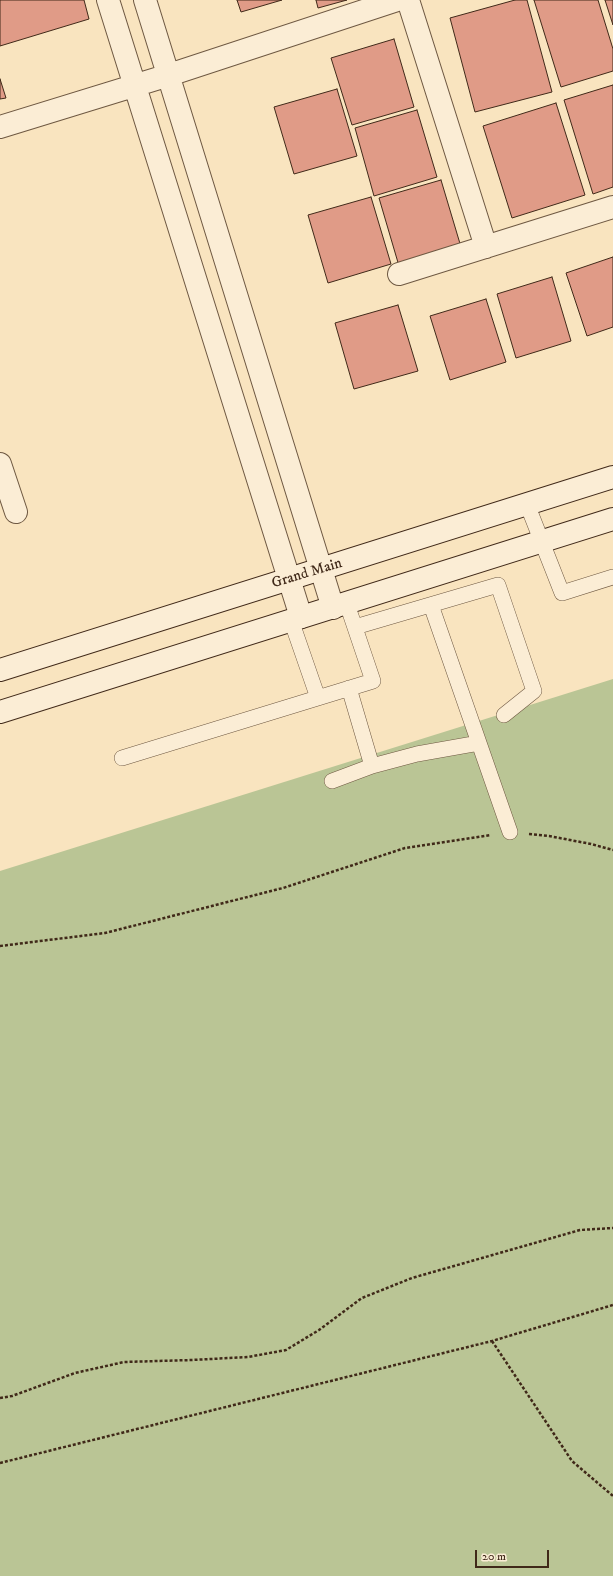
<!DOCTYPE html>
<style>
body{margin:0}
#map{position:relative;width:613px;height:1576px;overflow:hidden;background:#f9e4bf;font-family:"IM FELL DW Pica",serif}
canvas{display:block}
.scale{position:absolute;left:475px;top:1550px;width:74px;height:18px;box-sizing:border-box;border:2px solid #402919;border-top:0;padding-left:5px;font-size:12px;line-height:14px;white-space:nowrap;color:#402919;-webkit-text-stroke:3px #fbedd5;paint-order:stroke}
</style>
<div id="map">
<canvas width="613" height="1576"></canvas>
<div class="scale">20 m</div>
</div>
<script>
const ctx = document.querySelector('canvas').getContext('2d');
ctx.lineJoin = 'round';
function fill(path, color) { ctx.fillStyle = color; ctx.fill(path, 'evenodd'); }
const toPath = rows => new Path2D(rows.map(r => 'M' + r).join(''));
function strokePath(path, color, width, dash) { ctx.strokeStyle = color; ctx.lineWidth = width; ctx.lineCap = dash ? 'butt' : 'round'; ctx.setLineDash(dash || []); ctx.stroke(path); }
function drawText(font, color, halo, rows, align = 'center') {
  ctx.font = font + ' "IM FELL DW Pica",serif'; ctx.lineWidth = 4; ctx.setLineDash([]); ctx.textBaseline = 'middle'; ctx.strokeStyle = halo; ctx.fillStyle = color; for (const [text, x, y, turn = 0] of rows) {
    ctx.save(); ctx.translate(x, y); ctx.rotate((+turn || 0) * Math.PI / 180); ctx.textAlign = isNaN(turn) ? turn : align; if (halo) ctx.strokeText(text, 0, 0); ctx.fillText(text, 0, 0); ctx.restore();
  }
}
fill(toPath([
 [613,679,613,1576,0,1576,0,871]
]), '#bac595');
const building = toPath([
 [0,0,84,0,89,19,0,46,0,0],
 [237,0,282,0,241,12,237,0],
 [316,0,347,0,318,8,316,0],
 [515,0,527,0,552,92,475,112,450,18,515,0],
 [534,0,598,0,613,49,613,71,561,87,534,0],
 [605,0,613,0,613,25,605,0],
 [394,39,414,107,352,125,331,58,394,39],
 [0,79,6,98,0,99,0,79],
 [613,85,613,187,593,194,564,100,613,85],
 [337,89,357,156,294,174,274,107,337,89],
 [556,103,585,195,512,218,483,126,556,103],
 [417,110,437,177,374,196,355,128,417,110],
 [441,180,461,247,399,266,379,198,441,180],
 [371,197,391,264,328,283,308,215,371,197],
 [613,257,613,327,587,336,566,273,613,257],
 [552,277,571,341,516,358,497,294,552,277],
 [486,299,506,362,450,380,430,316,486,299],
 [398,305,418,371,354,389,335,323,398,305]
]);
fill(building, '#e09b87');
strokePath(building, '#402919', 1);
const lane = toPath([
 [527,504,562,593,613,577],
 [431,605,510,832],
 [291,620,318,698],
 [355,627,498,585,534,691,504,715],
 [349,688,372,766],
 [122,758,373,681,347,604],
 [332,781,372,766,417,754,479,743]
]);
const street = toPath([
 [108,0,301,617],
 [145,0,333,608],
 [408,0,486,247],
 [0,127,169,75,397,0],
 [399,274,613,207],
 [0,464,16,512]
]);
const secondary = toPath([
 [0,670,613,477],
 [0,712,613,519]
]);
strokePath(lane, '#6e5842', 16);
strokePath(street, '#6e5842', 24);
strokePath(secondary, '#402919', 24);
strokePath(toPath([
 [529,834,549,836,591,844,613,850],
 [0,946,105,933,283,888,405,848,491,835],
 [492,1341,572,1461,613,1496],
 [0,1398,12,1396,75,1373,124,1362,192,1360,248,1357,286,1350,319,1330,362,1298,412,1278,580,1230,613,1228],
 [0,1463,492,1341,613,1305]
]), '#402919', 2.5, [3, 2]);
strokePath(lane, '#fbedd5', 15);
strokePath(street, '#fbedd5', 22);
strokePath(secondary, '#fbedd5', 22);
drawText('15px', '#402919', '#fbedd5', [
 ["Grand Main",307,574,-17]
]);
</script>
